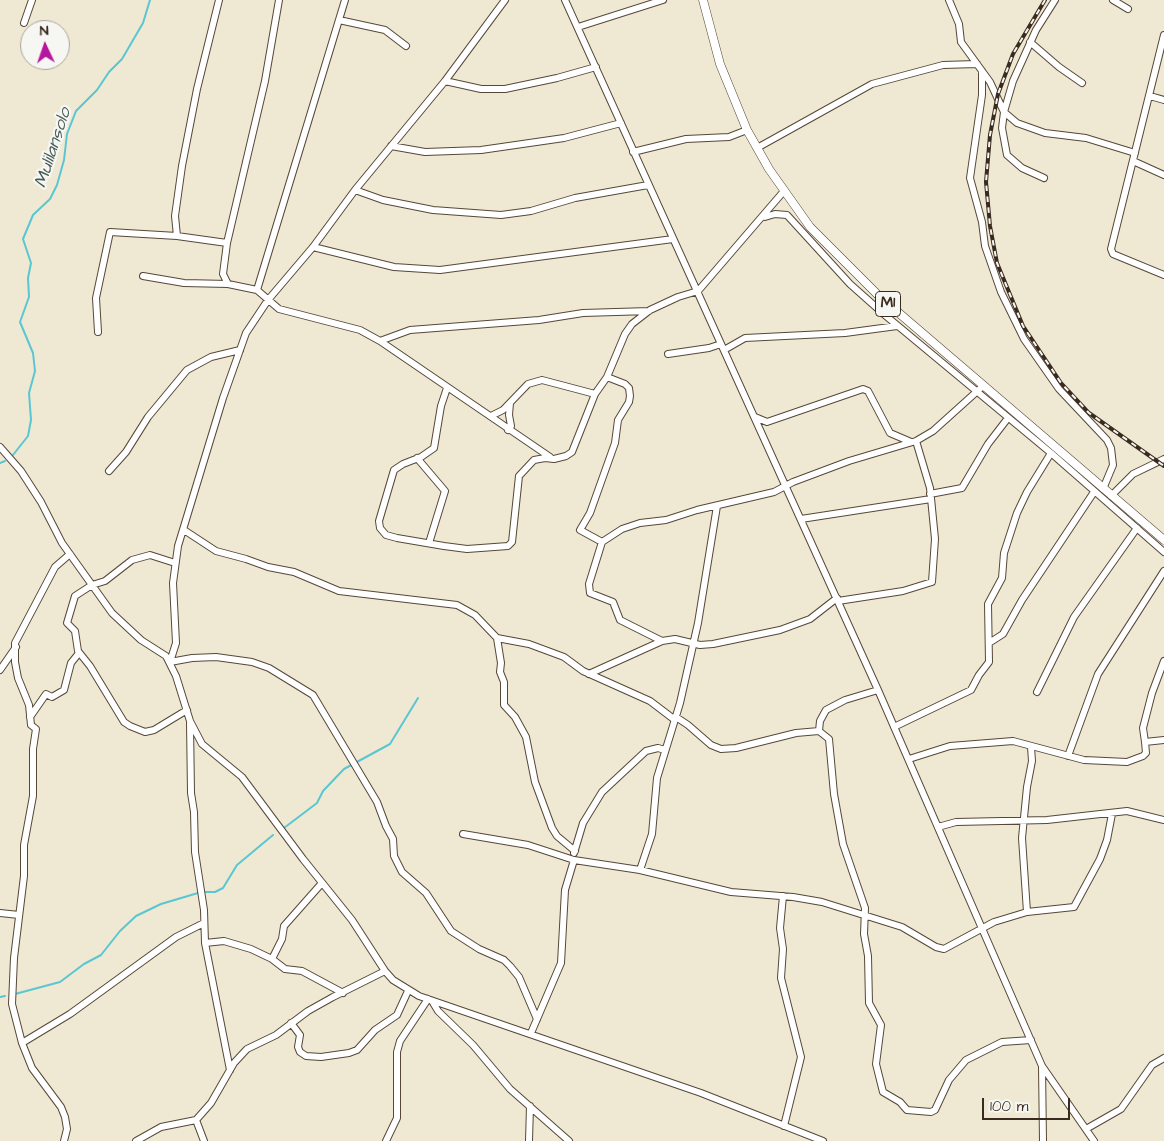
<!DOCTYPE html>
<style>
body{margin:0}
#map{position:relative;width:1164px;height:1141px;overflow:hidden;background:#efe9d3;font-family:"Architects Daughter",sans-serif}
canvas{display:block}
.north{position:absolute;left:20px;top:20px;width:50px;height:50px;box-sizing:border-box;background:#f6f6f2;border:1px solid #aba49d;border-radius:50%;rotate:357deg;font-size:14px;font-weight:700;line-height:20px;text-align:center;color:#3b2a1e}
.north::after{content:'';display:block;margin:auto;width:18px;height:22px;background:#b5179e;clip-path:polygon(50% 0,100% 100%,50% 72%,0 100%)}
.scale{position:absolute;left:982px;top:1098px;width:88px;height:22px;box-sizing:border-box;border:2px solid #3b2a1e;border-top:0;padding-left:6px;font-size:15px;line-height:18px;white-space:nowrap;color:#3b2a1e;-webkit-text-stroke:4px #f6f6f2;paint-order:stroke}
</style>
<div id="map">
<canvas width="1164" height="1141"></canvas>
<div class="north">N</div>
<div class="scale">100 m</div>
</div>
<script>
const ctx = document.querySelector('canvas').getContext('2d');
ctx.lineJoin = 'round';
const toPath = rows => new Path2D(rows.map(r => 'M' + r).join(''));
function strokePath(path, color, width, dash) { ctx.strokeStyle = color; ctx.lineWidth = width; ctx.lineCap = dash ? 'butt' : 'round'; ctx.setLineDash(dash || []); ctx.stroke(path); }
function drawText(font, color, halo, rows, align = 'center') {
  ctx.font = font + ' "Architects Daughter",sans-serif'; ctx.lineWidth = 4.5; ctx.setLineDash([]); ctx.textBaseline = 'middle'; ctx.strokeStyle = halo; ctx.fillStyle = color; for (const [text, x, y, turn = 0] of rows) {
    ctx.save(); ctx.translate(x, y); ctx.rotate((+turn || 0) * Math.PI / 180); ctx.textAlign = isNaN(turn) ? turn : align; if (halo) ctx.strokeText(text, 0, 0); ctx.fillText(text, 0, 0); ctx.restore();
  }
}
strokePath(toPath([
 [13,455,28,436,31,420,29,393,35,371,33,353,20,322,29,297,28,278,31,263,23,239,33,215,50,199,57,185,64,160,67,134,76,111,97,90,109,72,122,59,143,23,150,0],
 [0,463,5,461],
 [284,828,317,803,323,791,344,769,390,744,418,698],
 [205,892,215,892,223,888,237,865,273,835],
 [15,994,60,982,84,964,101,955,120,931,136,916,161,904,198,893],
 [0,997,5,996]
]), '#5ac6d2', 2);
const minor = toPath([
 [565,0,878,690,1042,1066,1094,1141],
 [949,0,959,24,961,42,990,82,1004,112,1017,123,1045,133,1086,138,1135,153],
 [1113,0,1128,9],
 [339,20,385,30,406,46],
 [24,23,32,0],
 [578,27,663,0],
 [1164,35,1111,249,1113,254,1164,275],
 [1030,42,1059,67,1082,83],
 [982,71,982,95,970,178,982,222,985,246,1001,292,1024,339,1059,389,1107,440,1111,448,1113,465,1103,489],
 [445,81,481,89,505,89,557,78,596,67],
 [1150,96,1164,100],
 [391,146,425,152,481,150,564,138,621,123],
 [757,148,872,84,943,65,977,64],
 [633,152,686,139,729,137,747,130],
 [1133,161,1164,175],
 [1044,178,1022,168,1007,155,1002,128,1004,112,1013,81,1036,30,1055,0],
 [355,190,383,200,433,210,501,215,531,211,575,198,648,185],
 [765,217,775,214,787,215,850,284,886,316,1051,453,1164,552],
 [177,236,175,216,182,166,197,89,219,0],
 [227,243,265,81,279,0],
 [313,247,394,267,440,270,673,239],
 [143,276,184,283,228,284],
 [257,290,345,0],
 [98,332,96,298,110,232,177,236,227,243,223,274,228,284,257,290,279,309,360,330,380,341,410,330,539,320,583,313,649,311],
 [380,341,550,457],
 [724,350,745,338,845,333,897,326],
 [668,354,709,348,721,344],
 [447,388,441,406,434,448,421,457,403,464,394,470,379,521,380,528,386,535,397,538,444,546,467,549,508,546,512,542,519,476,534,460,545,458,554,459,566,456,572,452,595,394,607,377,625,334,632,324,650,310,678,297,698,291,784,191],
 [491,416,503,410,528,384,542,380,595,394],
 [755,417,767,422,863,389,868,391,890,433,911,442],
 [508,430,511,426,509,415,510,403],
 [0,447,21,471,41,502,62,543,112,613,141,640,166,656,176,676,190,721,202,744,242,777,303,859,352,920,385,971,393,980,419,996,701,1093,823,1141],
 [417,458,445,491,429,543],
 [109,471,126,452,148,417,187,370,211,357,240,350],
 [930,494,962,488,988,444,1008,418],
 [1111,496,1133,474,1164,459],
 [801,519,931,499],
 [184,530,216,551,246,559,268,567,294,572,339,591,457,605,475,615,497,638,529,644,564,657,583,671,650,701,675,720],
 [602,542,580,530,590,513,615,443,618,420,629,402,630,396,629,388,625,384,607,377],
 [175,563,150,555,132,560,105,581,92,585,75,596,67,623,75,631,78,651,90,666,124,722,130,726,145,732,154,730,187,710],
 [838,601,903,591,932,582,935,539,930,488,916,441],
 [497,638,501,663,500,672,504,682,504,705,515,717,526,737,535,782,552,828,557,836,575,851],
 [662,641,620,620,613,602,590,593,589,584,602,542,622,529,640,523,666,520,697,510,774,492,793,482,849,461,916,441,933,431,983,386],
 [989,643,1003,634,1022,600,1094,492],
 [1164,661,1152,693,1143,728,1145,742,1164,740],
 [170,662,176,643,173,583,178,546,223,398,246,333,268,300,313,247,355,190,445,81,505,0],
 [170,662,192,658,216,657,252,662,269,668,313,695,377,802,386,826,393,839,394,856,402,872,426,893,451,931,479,949,504,960,510,966,519,977,537,1019],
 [0,670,16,647],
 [589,674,662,641,675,639,700,645,713,644,780,630,810,619,837,598],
 [1037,692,1074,617,1137,528],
 [30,717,46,694,52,697,64,690,71,663,79,653],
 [676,717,688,725,711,745,721,749,736,748,796,733,819,731,820,721,826,710,845,700,878,690],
 [190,723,191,793,194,812,195,852,204,910,205,943,230,1070],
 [894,727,971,690,979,675,989,662,988,604,1002,578,1004,553,1017,513,1027,492,1051,453],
 [819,731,829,739,834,794,843,844,865,908,864,934,868,956,869,1003,881,1025,876,1064,883,1092,900,1102,907,1110,931,1112,935,1110,949,1080,966,1060,1002,1042,1031,1040],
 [1068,756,1098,674,1164,571],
 [909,759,950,746,1013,741,1084,760,1127,762,1143,756,1146,753,1145,742],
 [938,827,956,822,1047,820,1127,811,1164,820],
 [463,834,528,845,574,860,640,870,731,892,793,897,822,902,902,927,936,947,944,949,994,922,1027,912,1074,907,1100,859,1107,840,1112,814],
 [574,853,583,823,602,792,646,751,658,748,665,750],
 [640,870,652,834,657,778,680,703,698,623,717,506],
 [783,896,780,928,783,949,781,978,801,1057,784,1126],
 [1027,912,1022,838,1027,787,1032,761,1031,747],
 [0,913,19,915],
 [205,943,224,941,251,949,272,959,285,969,302,971,343,993],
 [272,959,282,939,284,926,322,883],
 [432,1001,438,1011,473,1045,510,1089,569,1141],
 [291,1023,300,1035,298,1047,300,1052,306,1056,321,1057,349,1053,357,1050,375,1030,397,1015,408,991],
 [531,1033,561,963,565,890,574,860],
 [22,1043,70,1014,176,937,204,923],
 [1042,1066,1043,1141],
 [196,1120,204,1141],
 [1086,1129,1121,1109,1152,1065,1164,1058],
 [64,1141,67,1129,65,1117,61,1107,32,1068,22,1043,12,1004,14,958,24,876,24,845,33,796,33,749,36,729,31,725,29,705,18,678,15,662,15,643,55,567,70,554],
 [136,1141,161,1127,196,1120,211,1103,234,1063,247,1049,276,1035,308,1011,333,997,385,971],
 [386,1141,397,1118,397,1052,400,1041,428,999],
 [529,1141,530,1106]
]);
const major = toPath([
 [703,0,720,64,747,130,769,169,810,227,879,296,1164,540]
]);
strokePath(minor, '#564739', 8);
strokePath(major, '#564739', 9);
strokePath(minor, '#fff', 6);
strokePath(major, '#fff', 8);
const rail = toPath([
 [1045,0,1013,54,998,94,990,135,986,182,990,226,997,263,1023,326,1061,383,1089,413,1164,466]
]);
strokePath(rail, '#3b2a1e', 4);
strokePath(rail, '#f6f6f2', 2, [5.5]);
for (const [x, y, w] of [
 [888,304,25]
]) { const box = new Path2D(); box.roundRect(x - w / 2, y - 12.5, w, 25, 4); ctx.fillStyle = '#f6f6f2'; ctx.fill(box); strokePath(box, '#3b2a1e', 1); }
drawText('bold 15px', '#3b2a1e', null, [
 ["M1",888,304]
]);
drawText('italic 18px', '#445954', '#f6f6f2', [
 ["Mulilansolo",54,148,-72]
]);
</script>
